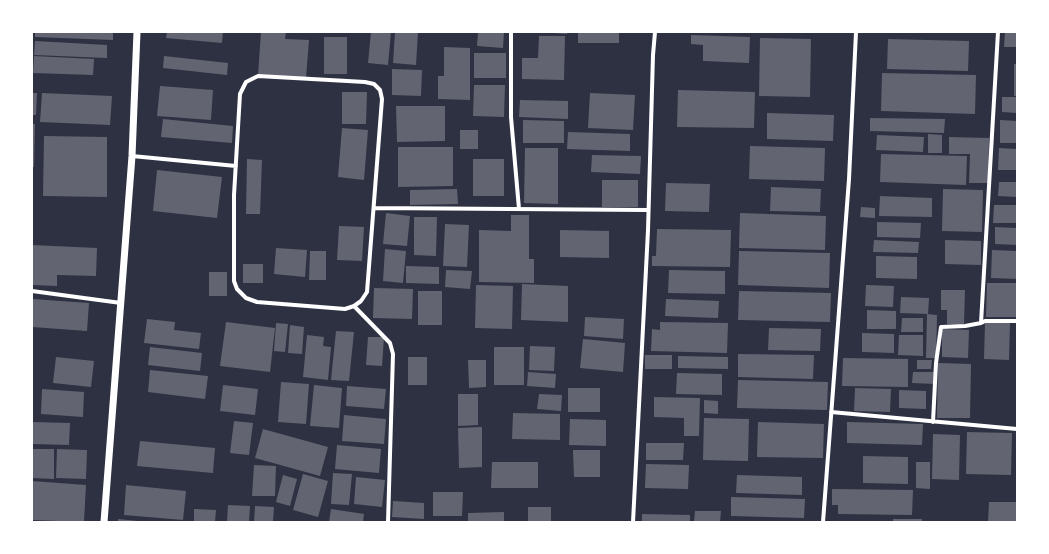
<!DOCTYPE html>
<style>
body{margin:0}
#map{position:relative;width:1049px;height:554px;overflow:hidden;background:#2d3142;font-family:"Golos Text",sans-serif}
canvas{display:block}
.frame{position:absolute;inset:0;border:33px solid #fff;pointer-events:none}
</style>
<div id="map">
<canvas width="1049" height="554"></canvas>
<div class="frame"></div>
</div>
<script>
const ctx = document.querySelector('canvas').getContext('2d');
ctx.lineJoin = 'round';
function fill(path, color) { ctx.fillStyle = color; ctx.fill(path, 'evenodd'); }
const toPath = rows => new Path2D(rows.map(r => 'M' + r).join(''));
function strokePath(path, color, width, dash) { ctx.strokeStyle = color; ctx.lineWidth = width; ctx.lineCap = dash ? 'butt' : 'round'; ctx.setLineDash(dash || []); ctx.stroke(path); }
fill(toPath([
 [35,32,113,32,113,40,35,37],
 [167,32,223,32,222,43,166,38],
 [261,32,286,32,285,39,309,40,306,78,258,75],
 [371,32,391,32,388,65,368,63],
 [395,32,418,32,416,65,393,63],
 [478,32,504,32,503,48,477,46],
 [554,32,567,32,567,34,554,33],
 [578,32,619,32,619,43,578,43],
 [1005,32,1017,32,1017,47,1004,47],
 [691,35,750,37,749,63,703,61,703,45,691,44],
 [539,36,565,36,564,80,522,79,522,58,538,58],
 [324,37,347,37,347,74,324,74],
 [760,38,811,39,810,97,759,96],
 [888,39,969,41,968,71,887,69],
 [35,41,107,45,107,58,34,55],
 [444,47,470,48,470,100,438,99,438,76,444,76],
 [474,53,506,53,506,78,474,78],
 [34,56,94,59,93,75,33,73],
 [164,56,228,63,227,75,163,68],
 [1014,64,1017,64,1017,96,1014,96],
 [392,69,422,70,421,96,392,95],
 [882,73,976,75,975,114,881,111],
 [474,85,505,85,504,117,473,116],
 [160,86,213,90,211,120,157,116],
 [678,90,755,92,754,128,677,127],
 [342,92,367,92,366,124,342,124],
 [32,93,37,93,36,115,32,115],
 [42,93,112,96,110,125,40,122],
 [590,93,635,95,633,130,588,128],
 [1002,97,1017,97,1017,113,1002,112],
 [520,100,568,101,568,119,519,117],
 [396,106,445,106,445,141,397,142],
 [767,113,834,115,833,141,767,139],
 [870,118,945,119,944,133,870,131],
 [163,119,233,126,232,143,161,137],
 [523,120,564,121,564,143,523,143],
 [1000,120,1017,121,1017,143,1000,143],
 [32,124,35,124,34,167,32,167],
 [342,128,368,130,364,180,338,177],
 [460,130,478,130,478,149,460,149],
 [568,132,630,134,630,151,567,149],
 [928,134,942,135,942,153,928,153],
 [877,135,924,137,923,152,876,150],
 [44,136,107,137,107,197,43,196],
 [949,137,989,138,988,183,969,183,970,154,949,154],
 [750,146,825,148,824,181,749,179],
 [398,147,453,147,453,186,398,187],
 [525,148,558,148,558,204,524,203],
 [999,148,1017,149,1017,170,998,170],
 [881,154,967,156,966,185,880,182],
 [592,155,641,156,640,174,591,172],
 [247,159,262,160,260,214,246,214],
 [473,159,504,159,504,196,473,196],
 [157,170,222,177,217,218,153,211],
 [602,180,638,180,638,207,602,207],
 [999,182,1017,182,1017,197,998,196],
 [666,183,710,184,709,212,665,211],
 [771,187,821,189,820,212,770,211],
 [457,189,458,204,410,205,410,190],
 [943,189,983,190,982,232,942,231],
 [880,196,932,198,932,217,879,216],
 [994,205,1017,205,1017,223,993,223],
 [861,207,875,208,875,218,860,217],
 [386,213,410,216,407,246,383,244],
 [740,213,826,216,825,250,739,248],
 [511,215,529,215,529,259,534,259,534,283,479,282,479,230,511,231],
 [414,217,437,217,436,256,414,255],
 [877,222,921,223,920,238,877,237],
 [445,224,469,225,467,267,443,266],
 [339,226,364,227,362,261,337,260],
 [995,227,1017,228,1017,245,995,244],
 [657,229,731,230,730,267,652,266,652,256,656,256],
 [560,230,609,231,609,258,560,257],
 [874,240,919,242,918,253,873,252],
 [945,240,981,241,981,265,945,264],
 [32,245,97,248,96,276,57,275,57,286,32,285],
 [276,248,307,250,305,277,274,274],
 [385,249,406,251,403,283,383,281],
 [992,250,1017,251,1017,279,991,278],
 [310,251,326,251,326,280,309,280],
 [739,251,830,253,829,288,738,285],
 [876,256,917,257,917,279,876,278],
 [243,264,263,264,263,283,243,283],
 [406,266,439,267,439,284,406,283],
 [446,270,472,271,470,289,445,287],
 [669,270,725,271,725,294,668,293],
 [209,272,227,272,227,296,209,296],
 [987,283,1017,283,1017,317,986,317],
 [522,284,568,286,568,322,521,320],
 [476,285,513,286,512,329,475,328],
 [866,285,894,286,893,307,865,306],
 [374,288,413,289,412,319,373,318],
 [941,290,965,290,964,325,947,324,947,310,941,310],
 [418,291,442,291,442,325,418,325],
 [739,291,831,293,830,322,738,320],
 [901,297,929,298,928,314,900,313],
 [33,299,89,303,87,331,32,327],
 [666,299,719,301,718,318,665,316],
 [867,310,896,311,896,329,867,329],
 [927,314,937,315,936,358,926,358],
 [585,317,624,319,623,339,584,336],
 [902,318,923,318,923,332,901,332],
 [147,319,175,322,174,330,201,333,199,349,144,343],
 [226,322,275,328,270,372,220,366],
 [660,322,728,323,727,353,651,351,652,329,660,330],
 [276,323,288,324,285,352,274,351],
 [985,323,1010,323,1009,360,984,359],
 [290,325,304,327,302,354,288,353],
 [769,328,821,329,820,351,768,350],
 [942,329,969,330,968,358,942,357],
 [336,331,354,332,349,381,331,380],
 [862,333,894,334,894,353,862,352],
 [307,335,324,337,323,346,331,347,328,380,303,377],
 [899,335,923,335,923,356,898,355],
 [368,337,384,337,382,366,366,365],
 [583,339,625,343,623,372,580,368],
 [530,346,555,347,554,371,529,370],
 [150,347,202,353,200,371,148,365],
 [494,347,524,347,524,385,494,385],
 [738,354,814,355,813,379,738,377],
 [645,355,672,355,672,369,645,369],
 [678,356,728,357,728,369,678,368],
 [56,357,94,361,91,387,53,383],
 [408,357,427,357,427,385,408,385],
 [843,358,908,359,908,387,842,386],
 [468,360,486,360,486,387,469,388],
 [917,360,932,360,931,369,917,369],
 [938,363,971,364,970,418,937,418],
 [150,370,208,376,205,399,148,392],
 [528,372,556,374,555,388,527,386],
 [913,372,936,372,935,384,912,383],
 [677,373,722,374,722,395,676,394],
 [738,380,828,382,827,410,737,408],
 [281,382,309,384,306,424,278,422],
 [223,385,258,389,255,415,220,411],
 [314,385,342,388,339,428,310,426],
 [347,386,386,389,384,409,346,406],
 [568,388,600,388,600,412,568,412],
 [855,388,891,389,890,412,854,411],
 [42,389,84,392,83,417,41,414],
 [899,390,926,391,926,409,899,408],
 [458,394,478,394,478,425,458,426],
 [539,394,562,395,561,411,537,409],
 [654,397,700,398,699,436,684,436,684,418,654,417],
 [704,400,718,401,718,414,704,413],
 [513,413,560,414,560,440,512,439],
 [344,415,386,419,384,444,342,441],
 [704,418,749,419,748,461,703,460],
 [570,419,606,420,606,446,569,445],
 [234,421,253,423,249,455,230,453],
 [32,422,70,423,69,445,32,444],
 [758,422,824,424,823,458,757,457],
 [847,422,923,424,922,445,847,443],
 [482,427,482,467,459,468,458,428],
 [263,429,328,447,320,476,255,458],
 [967,432,1012,433,1011,475,966,474],
 [933,434,960,435,959,480,932,479],
 [140,441,215,448,213,473,137,466],
 [646,443,684,443,683,460,646,460],
 [337,445,381,449,379,473,335,469],
 [32,449,54,449,54,479,32,478],
 [57,449,87,450,86,479,56,478],
 [573,450,600,450,600,477,574,477],
 [863,456,908,457,908,484,863,483],
 [492,462,538,462,538,488,491,488],
 [916,462,930,462,930,489,916,488],
 [646,464,689,465,688,489,645,488],
 [254,465,276,466,275,496,252,496],
 [333,473,352,474,349,505,331,504],
 [303,474,328,481,318,517,293,510],
 [283,475,297,479,290,506,276,502],
 [737,475,802,477,802,495,736,493],
 [356,477,385,480,382,507,354,504],
 [32,481,86,485,84,522,32,520],
 [126,485,186,491,183,520,124,515],
 [832,489,913,490,912,515,838,514,838,505,832,505],
 [433,492,463,492,462,516,433,516],
 [731,497,805,499,804,518,731,516],
 [393,501,424,503,424,519,392,517],
 [989,502,1017,502,1017,522,988,522],
 [228,505,250,506,249,522,227,522],
 [255,506,274,507,273,522,254,522],
 [528,507,551,507,551,522,528,522],
 [194,509,216,510,215,522,194,522],
 [331,509,364,514,363,522,329,522],
 [695,511,721,511,720,522,694,522],
 [504,512,504,522,468,522,468,513],
 [642,514,690,515,690,522,642,522],
 [118,519,138,521,138,522,118,522],
 [893,519,922,519,922,522,893,522]
]), '#626471');
strokePath(toPath([
 [511,32,511,117,519,209],
 [258,76,365,82,374,84,380,90,382,99,367,292,361,301,354,306,345,309,257,302,246,298,237,289,234,281,234,195,240,94,246,82,258,76],
 [132,156,236,166],
 [375,208,647,210],
 [32,291,121,303],
 [354,306,390,343,393,354,388,522],
 [981,323,985,321,1017,321],
 [831,412,1017,429],
 [933,422,936,363,941,327,965,326,981,323,998,32],
 [633,522,648,230,653,55,655,32],
 [823,522,849,179,856,32]
]), '#fff', 4);
strokePath(toPath([
 [104,522,132,156,137,32]
]), '#fff', 7);
</script>
